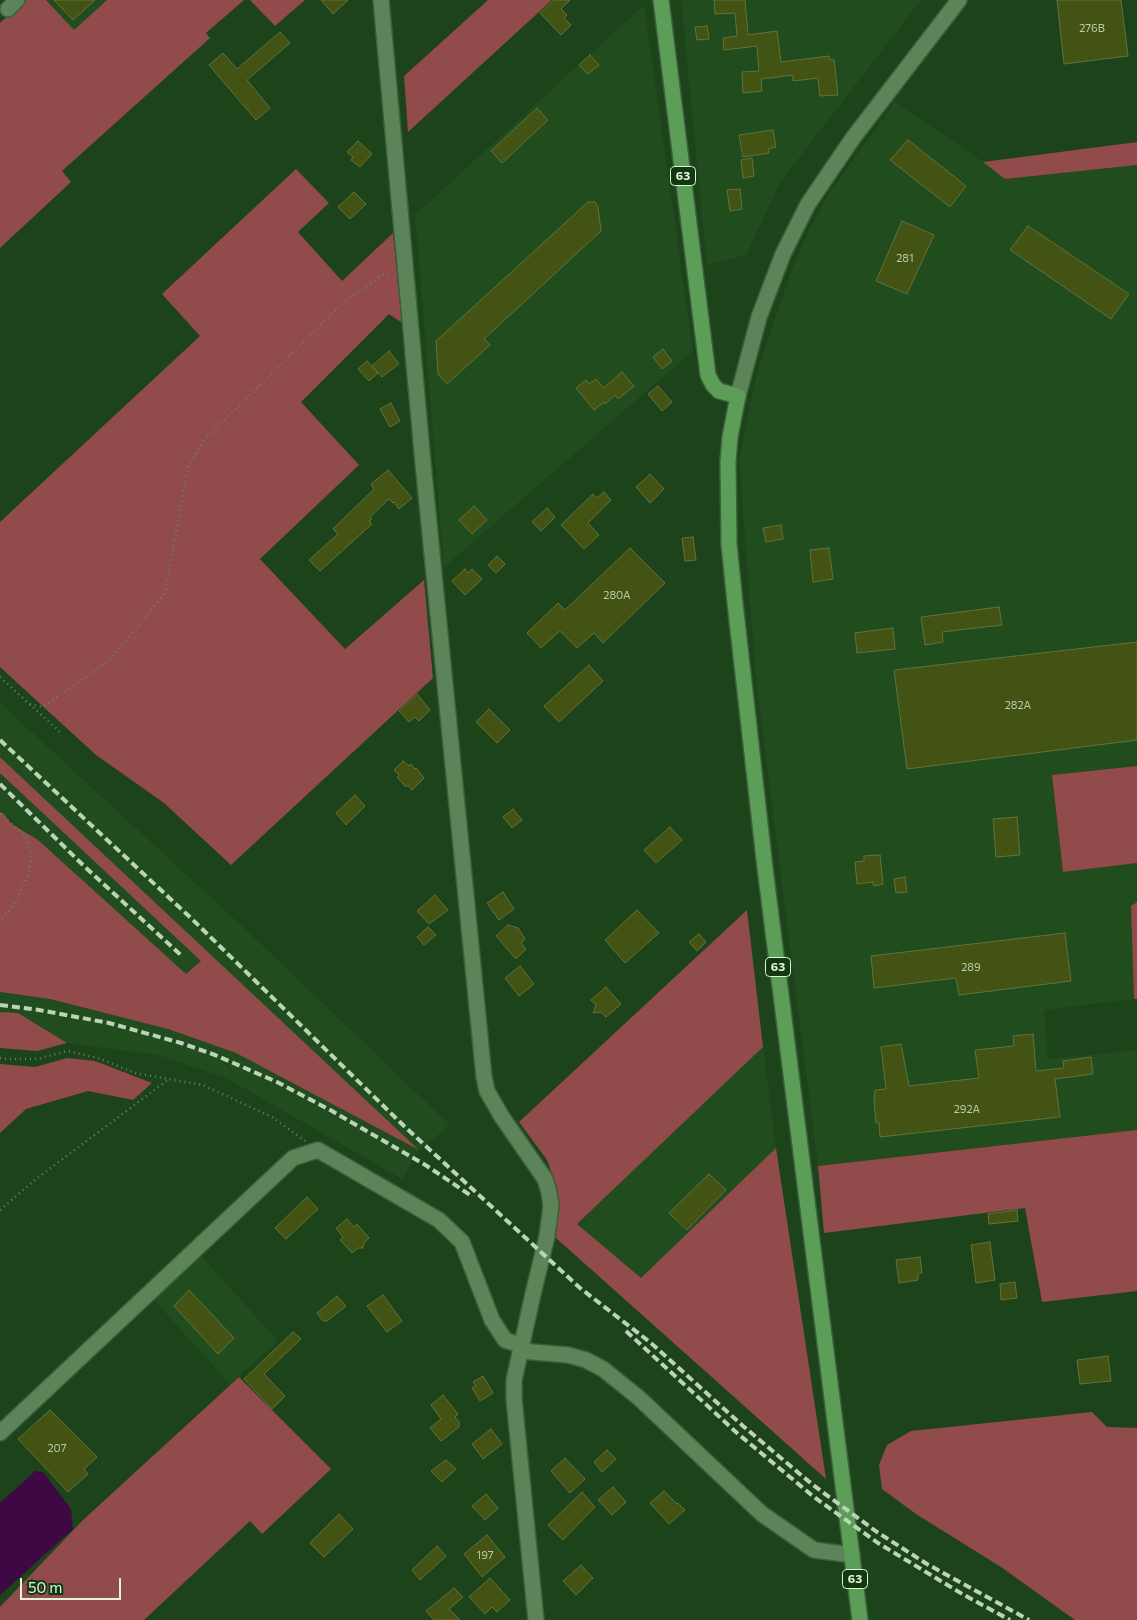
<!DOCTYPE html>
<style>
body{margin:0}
#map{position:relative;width:1137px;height:1620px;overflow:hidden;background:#1d431b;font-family:Commissioner,sans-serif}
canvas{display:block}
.scale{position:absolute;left:20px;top:1578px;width:101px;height:22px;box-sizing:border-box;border:2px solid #dff5dd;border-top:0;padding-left:6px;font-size:15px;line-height:18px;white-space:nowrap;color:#dff5dd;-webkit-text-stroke:4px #123810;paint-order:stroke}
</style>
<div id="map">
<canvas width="1137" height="1620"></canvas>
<div class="scale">50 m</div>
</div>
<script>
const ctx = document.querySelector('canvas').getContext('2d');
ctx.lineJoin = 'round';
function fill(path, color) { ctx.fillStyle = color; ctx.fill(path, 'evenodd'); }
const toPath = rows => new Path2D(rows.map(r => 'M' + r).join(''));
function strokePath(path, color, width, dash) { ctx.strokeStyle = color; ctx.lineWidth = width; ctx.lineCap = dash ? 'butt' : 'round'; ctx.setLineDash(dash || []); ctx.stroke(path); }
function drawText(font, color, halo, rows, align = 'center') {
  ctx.font = font + ' Commissioner,sans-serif'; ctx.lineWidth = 4; ctx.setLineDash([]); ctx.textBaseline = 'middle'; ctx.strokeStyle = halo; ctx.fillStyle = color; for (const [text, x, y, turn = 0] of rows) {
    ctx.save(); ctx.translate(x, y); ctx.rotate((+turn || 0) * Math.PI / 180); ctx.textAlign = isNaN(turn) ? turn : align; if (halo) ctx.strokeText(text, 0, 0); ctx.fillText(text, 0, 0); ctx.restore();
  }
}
fill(toPath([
 [46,0,107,0,74,31],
 [681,0,921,0,781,181,746,255,707,265],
 [644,5,693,351,444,567,415,215],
 [895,102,983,162,1005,179,1137,165,1137,766,1052,775,1063,872,1137,863,1137,902,1131,906,1134,999,1044,1010,1048,1059,1137,1050,1137,1130,818,1166,756,679,739,460,758,368,791,273,808,232,830,192],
 [0,703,243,927,450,1125,419,1150,402,1179,228,1079,158,1055,67,1043,18,1013,0,1012,0,992,50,999,168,1029,236,1053,417,1149,0,757],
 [0,761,208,957,184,980,74,874,0,810],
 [763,1047,776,1148,641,1279,577,1224],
 [201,1256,278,1341,230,1384,153,1299]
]), '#214d1e');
fill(toPath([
 [25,0,46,0,74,30,107,0,244,0,206,33,210,38,62,171,71,182,0,248,0,23],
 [250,0,305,0,275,26],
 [488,0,552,0,408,132,404,76],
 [1137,142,1137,165,1005,179,983,162],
 [296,169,329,203,298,232,342,281,393,233,402,323,389,314,301,402,359,465,260,559,345,649,424,580,433,678,231,865,164,803,96,755,0,667,0,522,200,336,162,294],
 [0,757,2,759,419,1150,236,1053,168,1029,50,999,0,992,0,812,3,813,12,824,38,840,186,974,201,961,0,773],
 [1137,766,1137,863,1063,872,1052,775],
 [1137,902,1137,999,1134,999,1131,906],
 [747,910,763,1047,577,1224,641,1278,776,1148,826,1479,556,1238,558,1191,547,1160,519,1122],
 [0,1012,18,1013,67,1043,37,1051,0,1048],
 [67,1058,95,1061,152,1083,133,1100,88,1091,26,1109,0,1133,0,1064,35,1067],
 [1137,1130,1137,1291,1042,1302,1025,1208,824,1233,818,1166],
 [239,1377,331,1469,262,1534,250,1521,144,1620,0,1620,0,1607,83,1520],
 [1092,1412,1107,1427,1137,1428,1137,1620,1075,1620,1001,1567,916,1514,882,1489,879,1465,887,1445,911,1431]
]), '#904b4a');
fill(toPath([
 [35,1471,43,1472,71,1509,73,1529,0,1595,0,1503]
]), '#3d0844');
const building = toPath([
 [54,0,95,0,73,20,54,0],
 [321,0,348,0,333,14,321,0],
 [554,0,570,0,561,9,567,15,564,18,571,25,561,35,540,13,554,0],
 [714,0,745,0,748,35,777,31,781,62,829,56,830,60,834,60,838,95,820,96,818,78,793,81,793,75,761,79,762,91,743,93,742,72,759,71,757,46,724,50,723,38,737,36,735,13,715,14,714,0],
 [1057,0,1121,0,1128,56,1064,64,1057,0],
 [707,26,709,39,697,40,695,27,707,26],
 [280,32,290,43,247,80,270,108,256,120,209,65,223,53,237,69,280,32],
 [590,55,599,65,588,74,579,65,590,55],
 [537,108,548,120,502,163,491,151,537,108],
 [773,130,776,147,768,149,769,153,743,157,739,135,773,130],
 [908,140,966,186,950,207,890,160,908,140],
 [358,141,372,154,360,167,351,160,353,157,347,152,358,141],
 [752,158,754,176,743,178,741,160,752,158],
 [740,189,742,209,730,211,727,190,740,189],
 [354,192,366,204,350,219,338,207,354,192],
 [588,202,595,202,598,207,601,231,484,339,490,345,447,384,438,374,436,341,588,202],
 [902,221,934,235,907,294,876,281,902,221],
 [1028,226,1129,294,1111,319,1010,250,1028,226],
 [663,349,672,361,662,369,653,357,663,349],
 [389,351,399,364,382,377,372,366,389,351],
 [367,361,378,373,369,381,358,369,367,361],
 [622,372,634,386,618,399,615,395,605,404,604,402,594,410,576,388,586,380,589,384,596,379,604,388,622,372],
 [658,386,672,402,662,411,648,394,658,386],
 [391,403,400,421,390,427,380,409,391,403],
 [388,470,412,498,399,509,394,502,393,503,389,499,370,517,372,519,369,521,372,524,320,571,309,560,338,534,333,529,374,489,371,484,388,470],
 [650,474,664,489,650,503,636,487,650,474],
 [604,492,611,500,588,523,599,535,584,549,561,525,593,494,597,498,604,492],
 [474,506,487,520,472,534,459,520,474,506],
 [547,508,555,517,541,531,532,522,547,508],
 [781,525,783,539,766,542,763,528,781,525],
 [693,537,696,560,685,561,682,538,693,537],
 [630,548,665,583,603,643,594,633,577,648,560,631,541,648,527,633,558,603,565,610,630,548],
 [829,548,833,579,813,582,810,550,829,548],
 [497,556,505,564,496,573,488,565,497,556],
 [465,569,468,573,472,569,482,579,465,595,452,581,465,569],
 [999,607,1002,625,942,632,943,642,925,645,921,617,999,607],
 [893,628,895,649,857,653,855,633,893,628],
 [1137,642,1137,740,907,769,894,670,1137,642],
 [589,665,603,681,559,722,544,706,589,665],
 [417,694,430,710,419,721,415,717,409,722,399,711,417,694],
 [489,709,510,730,497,743,476,722,489,709],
 [403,761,409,766,411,764,415,769,416,768,424,778,412,790,408,785,406,787,397,777,399,775,394,770,403,761],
 [355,795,365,806,346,825,336,813,355,795],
 [513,809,522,820,512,828,503,817,513,809],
 [1017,817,1020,855,996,857,993,819,1017,817],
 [670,827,682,840,656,863,644,850,670,827],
 [880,855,883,884,874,886,873,882,857,884,855,862,864,861,864,856,880,855],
 [905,877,907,892,896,893,894,879,905,877],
 [503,892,514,909,499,920,487,903,503,892],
 [435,895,448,910,429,924,417,911,435,895],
 [637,910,659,933,625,963,605,940,637,910],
 [508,925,518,928,525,939,521,943,526,949,516,959,496,936,508,925],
 [428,927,436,935,424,945,417,937,428,927],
 [1065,933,1071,981,959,995,956,978,874,988,871,956,1065,933],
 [699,934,706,942,697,951,689,942,699,934],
 [520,966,534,984,519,996,505,978,520,966],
 [606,987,621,1004,606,1017,601,1012,593,1013,596,1005,591,1000,606,987],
 [1033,1034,1036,1071,1064,1068,1063,1061,1091,1057,1093,1074,1055,1079,1060,1117,880,1137,879,1123,876,1123,874,1101,875,1090,886,1089,881,1047,901,1044,909,1086,979,1078,975,1050,1014,1046,1013,1036,1033,1034],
 [709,1174,726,1190,687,1230,669,1213,709,1174],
 [307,1197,318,1209,286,1239,275,1228,307,1197],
 [1017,1210,1018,1221,989,1224,988,1214,1017,1210],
 [347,1219,354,1227,357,1224,369,1238,364,1243,363,1248,358,1248,352,1253,340,1240,343,1237,336,1228,347,1219],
 [990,1242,995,1280,976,1283,971,1245,990,1242],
 [920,1257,922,1273,918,1274,918,1280,899,1283,896,1260,920,1257],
 [1015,1282,1017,1298,1001,1300,1000,1284,1015,1282],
 [189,1290,234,1338,218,1354,174,1306,189,1290],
 [383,1295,402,1321,387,1332,367,1306,383,1295],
 [337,1296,346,1306,327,1321,323,1321,317,1313,337,1296],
 [293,1332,301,1339,264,1374,285,1396,272,1409,244,1379,293,1332],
 [1108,1356,1111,1381,1080,1384,1077,1360,1108,1356],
 [483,1376,493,1393,480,1401,472,1388,476,1386,473,1382,483,1376],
 [443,1395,458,1414,455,1417,459,1422,459,1427,441,1441,430,1428,441,1419,431,1405,443,1395],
 [50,1410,97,1457,84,1469,88,1474,68,1492,18,1439,50,1410],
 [491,1429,502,1444,483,1459,472,1444,491,1429],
 [607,1450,616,1459,602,1472,594,1462,607,1450],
 [565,1458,585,1479,570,1493,551,1471,565,1458],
 [446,1460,456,1469,442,1482,431,1471,446,1460],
 [613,1487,626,1502,612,1515,598,1500,613,1487],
 [664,1491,677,1504,678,1503,685,1510,669,1524,650,1503,664,1491],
 [582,1492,595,1507,563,1540,548,1525,582,1492],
 [486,1494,498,1508,485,1520,472,1506,486,1494],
 [339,1514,353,1529,324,1557,310,1543,339,1514],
 [487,1535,505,1557,482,1577,464,1554,487,1535],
 [437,1546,446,1556,420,1580,412,1570,437,1546],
 [581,1565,593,1578,576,1595,563,1581,581,1565],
 [490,1578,510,1600,497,1612,492,1607,485,1614,469,1597,490,1578],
 [454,1588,463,1597,449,1609,460,1620,434,1620,426,1611,454,1588]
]);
fill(building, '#435313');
strokePath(building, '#62723c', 1);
const minor = toPath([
 [381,0,423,463,484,1077,487,1091,502,1117,545,1179,549,1192,551,1206,547,1236,533,1294,514,1380,514,1399,536,1620],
 [8,9,17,0],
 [738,396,759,317,783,254,808,204,853,138,959,0],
 [521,1351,568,1355,586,1360,603,1369,639,1398,762,1514,814,1550,852,1555],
 [0,1433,293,1158,318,1150,439,1220,462,1242,492,1320,505,1340,522,1346]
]);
const major = toPath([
 [661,0,708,375,713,385,719,391,738,396,730,437,728,462,729,544,735,603,765,868,860,1620]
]);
strokePath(minor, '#3b5e3b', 18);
strokePath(major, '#3b5e3b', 18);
strokePath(toPath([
 [0,677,61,733],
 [30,704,43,707,111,659,165,593,188,467,204,440,343,303,382,275,392,274],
 [0,814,26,836,32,855,28,875,14,905,0,921],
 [0,1058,8,1059,37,1059,68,1051,98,1058,135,1073,203,1085,272,1117,305,1141],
 [0,1210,36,1179,169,1079]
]), '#648462', 2.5, [1, 4]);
strokePath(minor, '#5c8458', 15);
strokePath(major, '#5c9d57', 15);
strokePath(toPath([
 [0,740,193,920,404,1126,580,1288,651,1343,743,1426,813,1485,877,1532,927,1564,1029,1620],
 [0,784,85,867,183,957],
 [0,1005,39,1010,109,1023,181,1043,215,1055,277,1082,332,1111,427,1166,470,1195],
 [626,1331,737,1433,814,1497,878,1543,964,1595,1010,1620]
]), '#bbd4b9', 4, [8, 4]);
drawText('11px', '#b8ccaa', null, [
 ["276B",1092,28],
 ["281",905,258],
 ["280A",617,595],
 ["282A",1018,705],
 ["289",971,967],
 ["292A",967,1109],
 ["207",57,1448],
 ["197",485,1555]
]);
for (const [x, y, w] of [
 [683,176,25],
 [778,967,25],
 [855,1579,25]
]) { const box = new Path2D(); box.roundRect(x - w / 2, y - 9.5, w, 19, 4); ctx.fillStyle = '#123810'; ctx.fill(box); strokePath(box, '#dff5dd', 1); }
drawText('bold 12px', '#dff5dd', null, [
 ["63",683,176],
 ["63",778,967],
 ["63",855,1579]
]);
</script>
